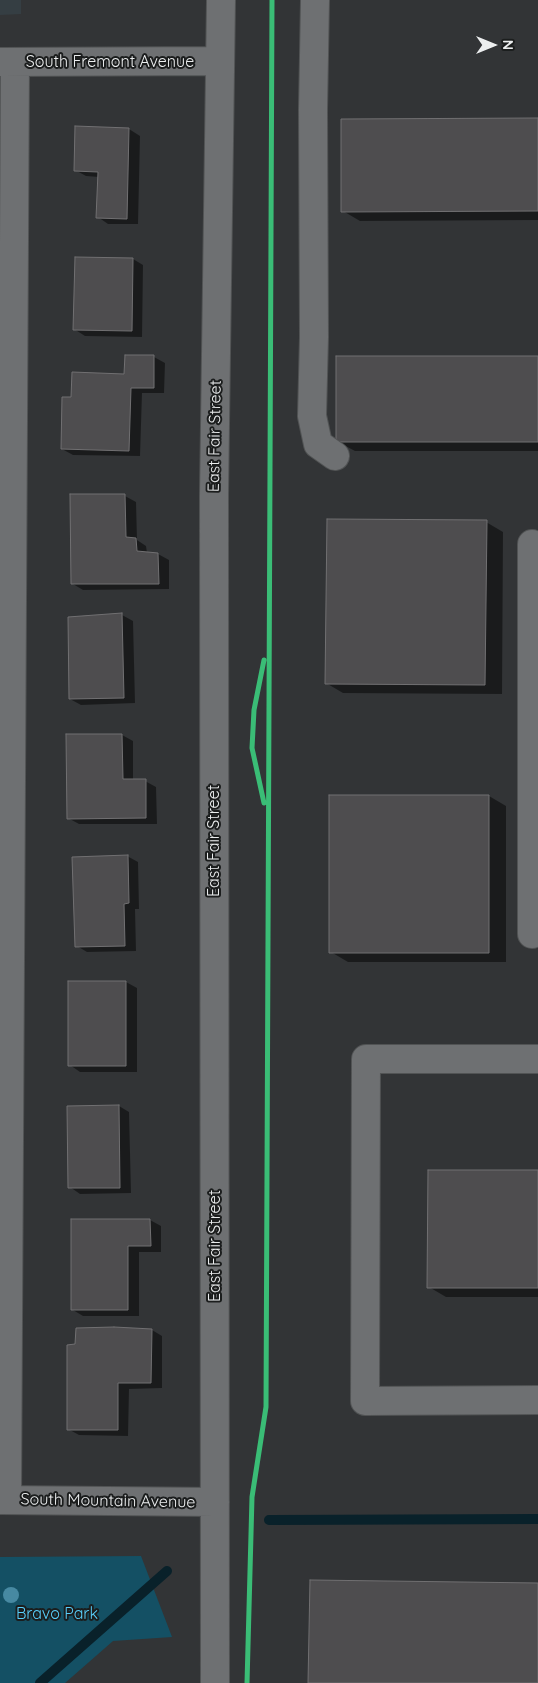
<!DOCTYPE html>
<style>
body{margin:0}
#map{position:relative;width:538px;height:1683px;overflow:hidden;background:#323436;font-family:Quicksand,sans-serif}
canvas{display:block}
.north{position:absolute;left:468px;top:20px;width:50px;height:50px;-webkit-text-stroke:4px #1b1d1d;paint-order:stroke;rotate:90deg;font-size:14px;font-weight:700;line-height:20px;text-align:center;color:#eceeef}
.north::after{content:'';display:block;margin:auto;width:18px;height:22px;background:#eceeef;clip-path:polygon(50% 0,100% 100%,50% 72%,0 100%)}
</style>
<div id="map">
<canvas width="538" height="1683"></canvas>
<div class="north">N</div>
</div>
<script>
const ctx = document.querySelector('canvas').getContext('2d');
ctx.lineJoin = 'round';
function fill(path, color) { ctx.fillStyle = color; ctx.fill(path, 'evenodd'); }
const toPath = rows => new Path2D(rows.map(r => 'M' + r).join(''));
function strokePath(path, color, width, dash) { ctx.strokeStyle = color; ctx.lineWidth = width; ctx.lineCap = dash ? 'butt' : 'round'; ctx.setLineDash(dash || []); ctx.stroke(path); }
function drawText(font, color, halo, rows, align = 'center') {
  ctx.font = font + ' Quicksand,sans-serif'; ctx.lineWidth = 4; ctx.setLineDash([]); ctx.textBaseline = 'middle'; ctx.strokeStyle = halo; ctx.fillStyle = color; for (const [text, x, y, turn = 0] of rows) {
    ctx.save(); ctx.translate(x, y); ctx.rotate((+turn || 0) * Math.PI / 180); ctx.textAlign = isNaN(turn) ? turn : align; if (halo) ctx.strokeText(text, 0, 0); ctx.fillText(text, 0, 0); ctx.restore();
  }
}
fill(toPath([
 [0,0,21,0,21,14,0,15]
]), '#353e43');
fill(toPath([
 [141,1556,172,1637,113,1641,65,1683,0,1683,0,1557]
]), '#145064');
fill(toPath([
 [538,119,538,220,360,221,343,211],
 [76,127,129,129,140,136,138,224,108,224,98,217,99,177,86,176,75,170],
 [133,259,143,265,142,337,85,336,74,329],
 [126,356,154,357,165,363,164,393,142,393,140,456,73,455,62,449,73,399,125,375],
 [538,358,538,451,355,451,338,442],
 [125,496,136,502,137,540,146,546,147,553,158,554,169,560,169,589,83,590,73,584],
 [486,522,503,532,502,694,343,693,326,683],
 [122,615,133,621,135,703,81,705,70,699,70,618],
 [122,735,133,741,133,781,145,781,156,787,157,824,79,824,68,818,67,736],
 [489,796,506,806,506,962,348,962,331,952],
 [127,856,138,862,139,909,135,909,136,951,87,952,77,946],
 [70,982,126,982,137,988,137,1072,80,1072,70,1065],
 [119,1106,129,1112,131,1193,80,1194,70,1187],
 [538,1172,538,1297,446,1297,429,1287],
 [150,1220,161,1226,161,1252,139,1252,139,1316,83,1316,73,1310],
 [152,1330,162,1336,162,1388,129,1389,128,1436,79,1435,68,1429]
]), '#0007');
strokePath(toPath([
 [269,1520,538,1519],
 [40,1683,167,1571]
]), '#09212a', 10);
const building = toPath([
 [538,118,538,211,341,212,341,119,538,118],
 [75,126,129,128,127,219,96,218,98,172,74,171,75,126],
 [75,257,133,258,132,331,73,330,75,257],
 [125,355,154,355,154,388,131,388,129,451,61,449,62,397,71,397,72,372,124,374,125,355],
 [336,356,538,356,538,442,336,442,336,356],
 [70,494,125,494,126,537,136,538,137,551,158,553,159,584,71,584,70,494],
 [327,519,487,520,485,685,325,684,327,519],
 [122,613,124,698,69,699,68,617,122,613],
 [66,734,122,734,123,779,146,779,146,818,67,819,66,734],
 [329,795,489,795,489,953,329,953,329,795],
 [128,855,129,903,124,904,125,946,75,947,72,857,128,855],
 [68,981,126,981,126,1066,68,1066,68,981],
 [119,1105,120,1188,68,1188,67,1106,119,1105],
 [428,1170,538,1170,538,1288,427,1288,428,1170],
 [71,1219,150,1219,151,1246,128,1246,128,1310,71,1310,71,1219],
 [114,1327,152,1329,151,1383,118,1383,118,1430,67,1430,67,1345,75,1344,76,1328,114,1327],
 [310,1580,538,1583,538,1683,308,1683,310,1580]
]);
fill(building, '#4e4d4f');
strokePath(building, '#717072', 1);
const minor = toPath([
 [315,0,313,110,314,337,312,416,318,444,335,456],
 [0,62,220,61],
 [532,934,532,544],
 [538,1059,366,1059,365,1401,538,1400],
 [0,1500,215,1502],
 [7,1500,15,62],
 [215,1683,214,495,221,0]
]);
strokePath(minor, '#515354', 30);
strokePath(minor, '#6e7072', 28);
strokePath(toPath([
 [264,660,254,710,252,748,264,803],
 [247,1683,252,1497,266,1407,272,0]
]), '#3abd76', 5);
ctx.fillStyle = '#4789a2';
for (const [x, y] of [
 [11,1595]
]) { ctx.beginPath(); ctx.arc(x, y, 8, 0, 2 * Math.PI); ctx.fill(); }
drawText('16px', '#eceeef', '#1b1d1d', [
 ["South Fremont Avenue",110,62],
 ["East Fair Street",215,436,-89],
 ["East Fair Street",214,841,-90],
 ["East Fair Street",215,1246,-90],
 ["South Mountain Avenue",108,1501,1]
]);
drawText('16px', '#58cffb', '#1b1d1d', [
 ["Bravo Park",57,1614]
]);
</script>
